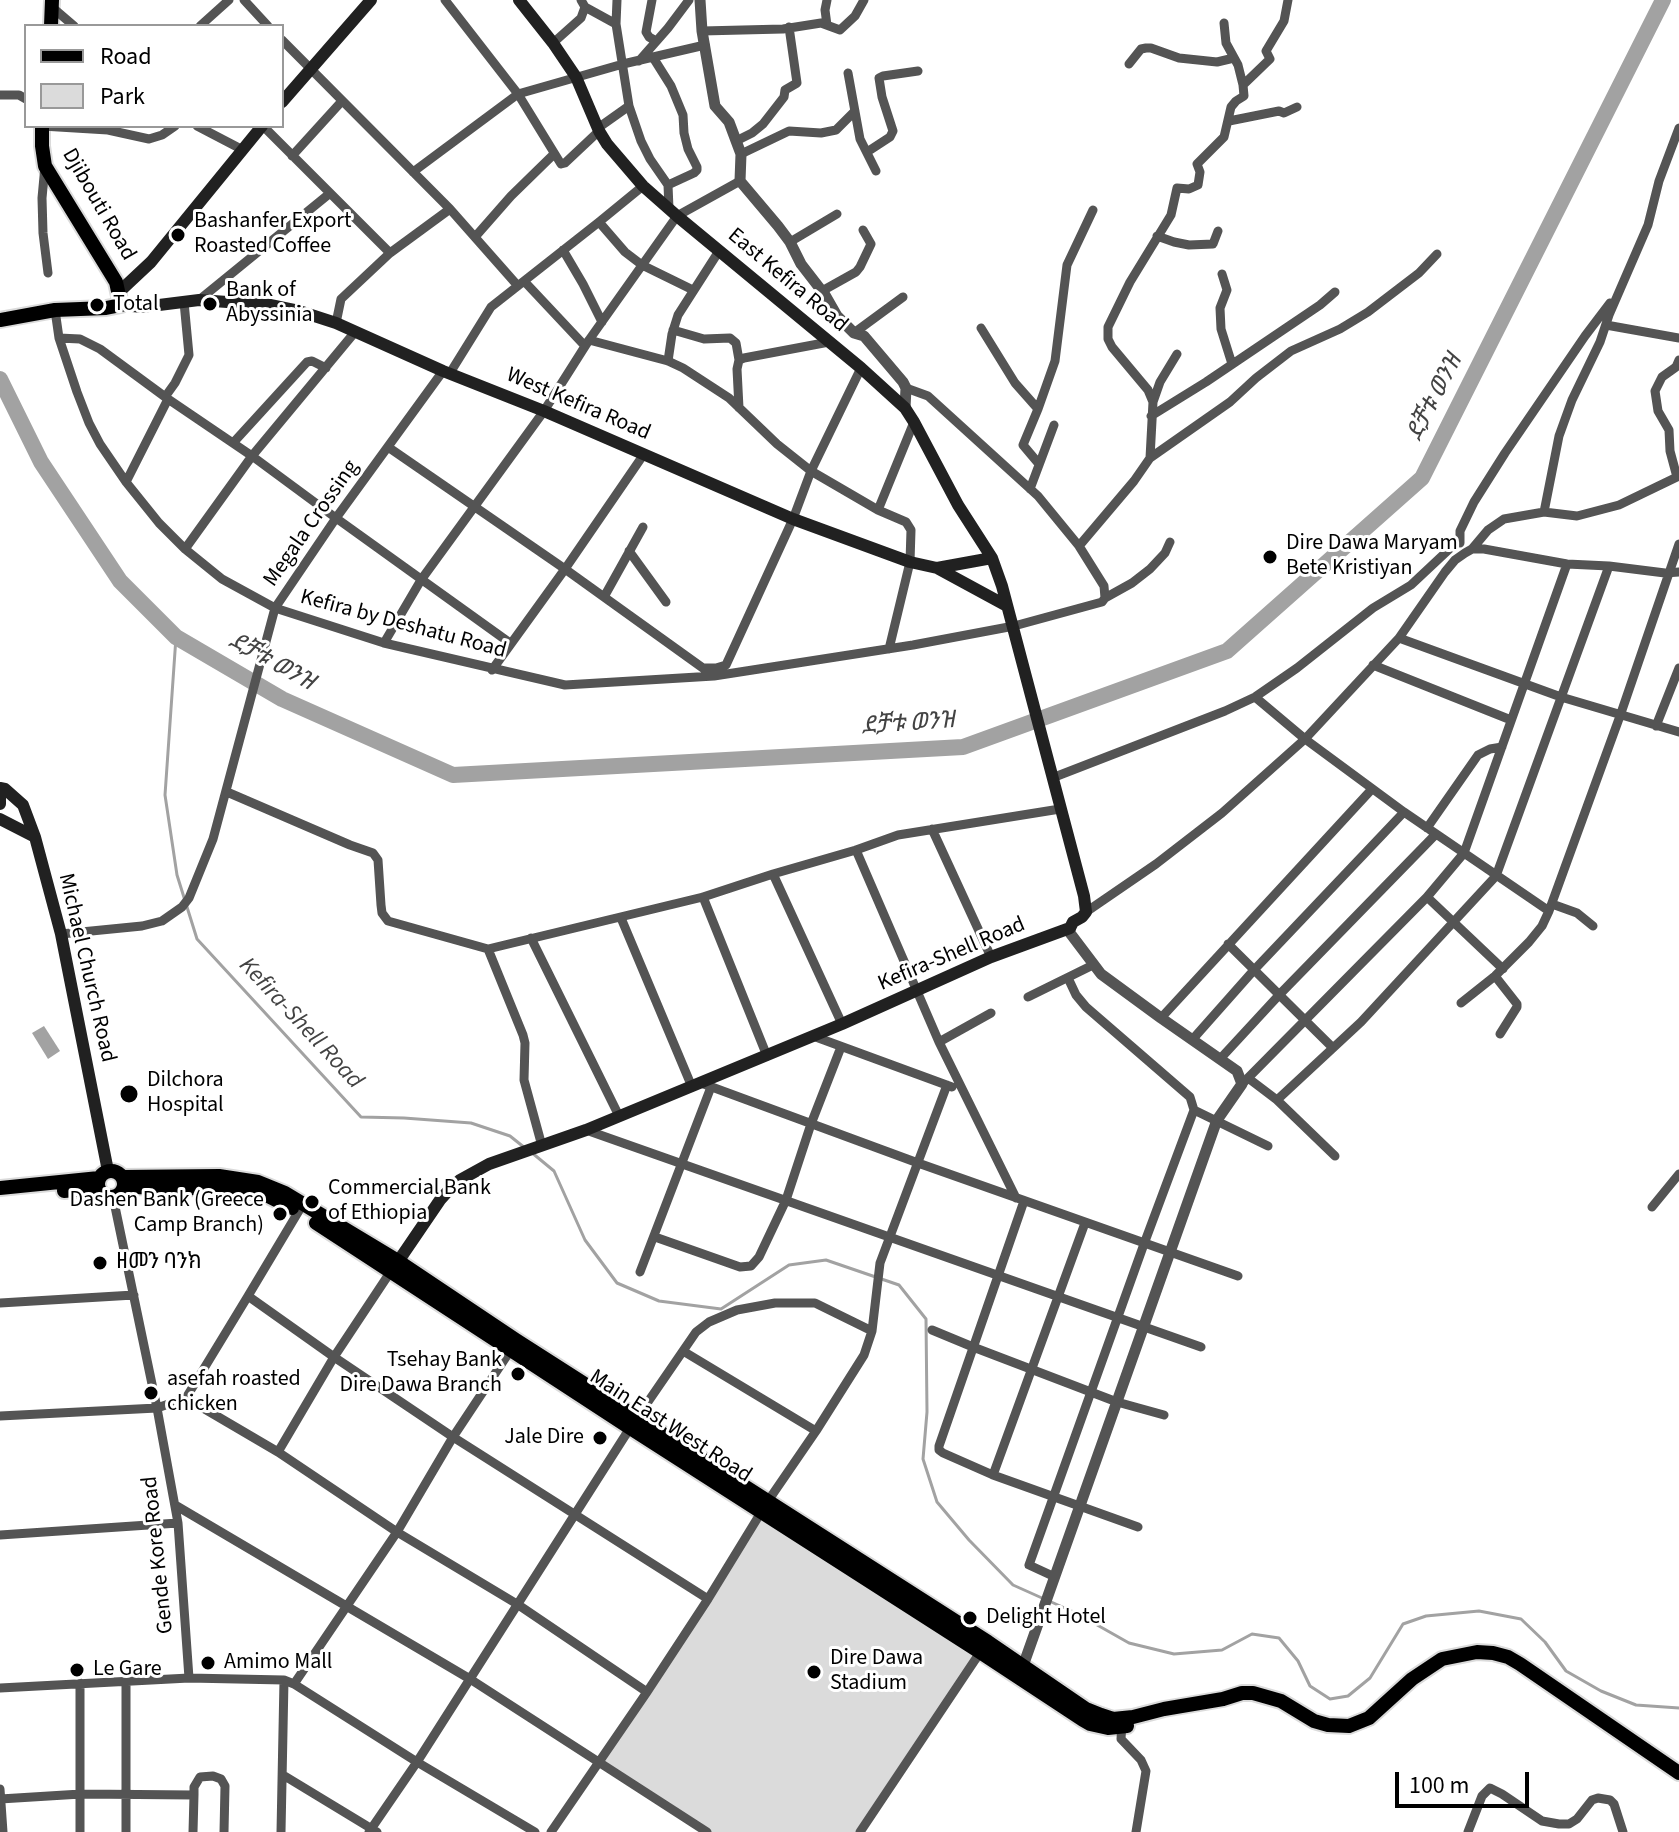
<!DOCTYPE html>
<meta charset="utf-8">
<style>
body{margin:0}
#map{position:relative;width:1679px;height:1832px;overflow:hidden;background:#fff;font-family:"Source Sans 3",sans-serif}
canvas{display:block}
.legend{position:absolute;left:24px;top:24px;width:260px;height:104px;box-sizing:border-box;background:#fff;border:2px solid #999;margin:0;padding:10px 14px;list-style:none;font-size:24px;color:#000}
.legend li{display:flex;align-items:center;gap:16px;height:40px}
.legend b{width:40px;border:2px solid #999}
.scale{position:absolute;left:1395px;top:1772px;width:134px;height:36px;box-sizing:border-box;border:4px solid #000;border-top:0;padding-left:10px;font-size:24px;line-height:28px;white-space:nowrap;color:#000;-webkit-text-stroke:6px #fff;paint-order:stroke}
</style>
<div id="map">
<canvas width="1679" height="1832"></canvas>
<ul class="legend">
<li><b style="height:10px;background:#000"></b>Road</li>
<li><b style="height:22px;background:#dbdbdb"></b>Park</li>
</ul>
<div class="scale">100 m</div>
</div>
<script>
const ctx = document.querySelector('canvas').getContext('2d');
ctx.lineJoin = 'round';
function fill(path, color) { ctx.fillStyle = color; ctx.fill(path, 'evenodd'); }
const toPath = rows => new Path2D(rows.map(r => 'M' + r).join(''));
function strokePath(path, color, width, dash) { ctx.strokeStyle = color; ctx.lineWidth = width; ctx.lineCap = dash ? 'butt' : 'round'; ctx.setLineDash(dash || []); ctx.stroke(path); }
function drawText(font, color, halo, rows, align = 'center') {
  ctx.font = font + ' "Source Sans 3","Noto Sans Ethiopic",sans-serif'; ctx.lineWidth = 6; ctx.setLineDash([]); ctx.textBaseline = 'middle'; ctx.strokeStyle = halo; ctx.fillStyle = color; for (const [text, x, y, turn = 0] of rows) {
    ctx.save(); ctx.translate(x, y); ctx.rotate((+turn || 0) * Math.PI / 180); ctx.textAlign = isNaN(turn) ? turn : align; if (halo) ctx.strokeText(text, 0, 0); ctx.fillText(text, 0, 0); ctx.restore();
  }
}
fill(toPath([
 [761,1512,980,1652,860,1832,707,1832,598,1763]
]), '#dbdbdb');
fill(toPath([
 [44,1026,60,1051,48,1059,32,1033]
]), '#a2a2a2');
strokePath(toPath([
 [176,637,165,795,177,875,197,939,361,1117,404,1118,471,1123,510,1136,525,1148],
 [531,1152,554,1171,585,1240,617,1283,659,1301,721,1309,789,1265,826,1260,899,1285,926,1319,927,1412,923,1459,937,1502,969,1540,1013,1585,1042,1598],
 [1049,1601,1076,1613,1129,1643,1174,1654,1222,1650,1252,1634,1279,1638,1298,1661,1310,1686,1330,1699,1348,1696,1370,1678,1403,1624,1426,1616,1479,1611,1521,1619,1545,1642,1566,1671,1601,1691,1636,1705,1679,1708]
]), '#a2a2a2', 3);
strokePath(toPath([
 [0,379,41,462,120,581,176,637,282,699,453,775,963,747,1227,651,1422,478,1663,0]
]), '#a2a2a2', 16);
const primary = toPath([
 [51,26,52,0],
 [0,320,55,310,106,308,121,305,116,282,45,166,42,146,42,126],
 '98 1184a13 13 0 1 1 26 0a13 13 0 1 1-26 0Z',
 [122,1177,219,1176,258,1182,285,1193,398,1261,516,1340,988,1642,1086,1709,1101,1715,1113,1719,1133,1717,1164,1709,1223,1699,1242,1693,1253,1693,1281,1701,1314,1721,1328,1725,1349,1726,1369,1718,1412,1679,1442,1659,1477,1652,1493,1653,1508,1657,1520,1664,1679,1773],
 [124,1187,238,1189,268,1196,292,1208],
 [0,1188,99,1178],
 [64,1191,98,1188],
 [316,1223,630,1428,980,1652,1083,1720,1090,1724,1108,1728,1127,1726]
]);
strokePath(primary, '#dbdbdb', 18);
strokePath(toPath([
 [244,0,268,26],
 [445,0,518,94,561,164,565,163,599,131],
 [581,0,585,7,616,24],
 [617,0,616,24,629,106,641,141,650,159,668,185,669,209],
 [652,0,646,32,649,37,656,41],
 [827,0,825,10,827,25],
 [53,8,74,26],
 [1224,23,1226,43,1238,65,1243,85],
 [200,26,229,0],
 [702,31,783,29,821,23,840,30,855,16,864,0],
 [282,40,450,209,518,286],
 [553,43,581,18,585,7],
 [654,59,671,86,683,115,684,133,688,149,697,167,697,170,694,173,668,185],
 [639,61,668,28,689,0],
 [1129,64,1141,49,1146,48,1151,48,1179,58,1217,62,1234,58],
 [848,73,860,139,876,171],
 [0,95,19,95,26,99],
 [1229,121,1279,111,1284,113,1297,107],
 [42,126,108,130,149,139,162,135,175,126],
 [197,126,243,150],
 [263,126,390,253],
 [598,128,629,106],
 [736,141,752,133,763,124,784,97,785,90,797,83,789,27],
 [867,152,890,137,893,131,882,97,879,78,883,76,918,71],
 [741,154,789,131,821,133,836,130,855,111],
 [292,156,342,101],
 [45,166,42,198,43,233,48,273],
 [413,172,518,94,623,64,705,45],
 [599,222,625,252,642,265,693,290],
 [1157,236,1174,242,1189,245,1213,244,1218,231],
 [475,237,511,196,554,154],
 [790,242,837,214],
 [563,250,583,284,602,322],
 [1222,274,1227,290,1220,308,1221,329,1232,364],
 [524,281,585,346],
 [822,291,856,272,860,267,871,244,863,230],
 [199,300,329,194],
 [55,310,59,338,77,392,89,423,100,444,126,482,159,523,185,549,222,579,275,608,384,643,565,685,714,676,913,645,1014,626,1102,602,1105,598,1132,583,1150,569,1165,553,1170,542],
 [336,323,341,299,390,253,450,209],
 [1606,325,1679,338],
 [981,328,1015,383,1038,409],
 [673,330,704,339,730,338,736,343,739,360],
 [854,333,903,297],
 [59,338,80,339,100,349,168,399,252,456,336,518,510,643],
 [589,340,668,361,683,368,729,398,777,444,811,471,878,510,906,522,911,530,910,562,889,649],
 [668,361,672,334,678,315,719,251],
 [450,373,491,307,599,222,643,186],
 [906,388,928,396,1038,496,1079,546,1104,586,1105,598],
 [165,397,175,383,189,355,184,302],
 [1153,402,1148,390,1112,347,1108,339,1108,327,1130,282,1171,215,1177,188,1189,189,1198,185,1200,172,1197,164,1224,137,1231,107,1236,101,1244,96,1243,85,1270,59,1266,51,1284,21,1288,0],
 [739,408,737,369,739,360,744,358,829,342],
 [1151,416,1206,382,1320,305,1335,292],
 [233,443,307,362,312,361,326,368],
 [388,447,565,569,714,676],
 [1150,458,1230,402,1256,378,1291,351,1340,329,1368,312,1419,273,1437,254],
 [1039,464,1023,445,1038,409,1055,361,1067,265,1093,210],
 [1677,477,1670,451,1669,430,1658,411,1655,391,1662,377,1676,367,1679,360],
 [126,482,168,399],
 [1030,489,1054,425],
 [878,510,914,422],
 [1544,512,1559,436,1572,400,1600,342,1609,315,1648,225,1659,181,1679,128],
 [1460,543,1460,531,1474,502,1505,453,1585,336,1610,303],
 [1079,546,1134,481,1150,458,1153,402,1160,382,1177,354],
 [185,549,252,456,355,332],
 [1472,549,1488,530,1504,519,1544,512,1577,516,1619,505,1679,476],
 [629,551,666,602],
 [604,597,643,527],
 [1399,638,1561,697,1679,732],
 [384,643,421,580,544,411,589,340,677,216,740,181],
 [1373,665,1511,720],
 [704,668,716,668,726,665,793,519,811,471,861,368],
 [492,670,565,569,644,454],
 [1255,697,1305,739,1404,812,1549,911],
 [1656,726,1679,668],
 [1052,778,1225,711,1255,697,1297,668,1373,608,1411,585,1459,540],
 [227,792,350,845,373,853,378,860,381,905,382,913,388,921,488,949,703,897,773,874,856,850,898,835,1060,809],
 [1427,828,1478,755,1490,749,1502,747],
 [932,829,991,957],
 [856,850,939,1042,1016,1198],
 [773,874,842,1024],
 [703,897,767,1056],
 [1427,897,1503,969],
 [1552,904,1577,913,1593,926],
 [1086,912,1156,864,1222,813,1305,739,1399,638,1445,572,1455,560,1465,553,1472,549,1484,549,1567,564,1609,566,1665,573,1679,572],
 [621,918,692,1087],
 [61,934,142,926,162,921,182,907,189,898,213,839,275,608,336,518,443,371],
 [531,938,619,1116],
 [1228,944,1332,1047],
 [488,949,523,1035,525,1043,524,1080,542,1146],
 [1495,976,1517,1004,1517,1007,1500,1034],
 [1028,997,1093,965],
 [1461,1003,1495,976,1529,942,1542,926,1549,911,1620,716,1679,544],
 [1161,1018,1372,789],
 [813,1036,952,1087],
 [1192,1040,1254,970,1404,812],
 [939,1042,991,1013],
 [1220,1059,1280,994,1436,834],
 [1248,1078,1277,1100,1335,1156],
 [701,1083,918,1163,1238,1276],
 [1242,1084,1427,897,1464,853,1567,564],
 [1277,1100,1361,1022,1496,876,1609,566],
 [1194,1110,1268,1146],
 [586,1130,1201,1347],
 [113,1197,157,1408,178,1523,189,1678],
 [1024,1201,939,1446,939,1450,943,1453,993,1475,1138,1527],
 [303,1204,248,1296,334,1357,453,1437,708,1599],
 [1652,1207,1679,1174],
 [655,1237,740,1267,751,1266,759,1257,786,1200,811,1124,841,1047],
 [640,1272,711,1087],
 [0,1303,134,1295],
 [932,1330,973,1347,1117,1402,1164,1415],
 [683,1351,816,1431],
 [186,1398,248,1296],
 [0,1416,157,1408,186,1398,278,1452,397,1532,517,1604,647,1692],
 [278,1452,334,1357,391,1271],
 [993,1475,1085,1223],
 [175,1505,470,1679,707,1832],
 [0,1535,178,1523],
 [1055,1577,1029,1565,1144,1244,1194,1110,1190,1097,1086,1007,1076,995,1068,978],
 [126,1681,126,1832],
 [294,1684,397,1532,453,1437,512,1348],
 [0,1688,189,1678,284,1680,294,1684,417,1762,369,1832],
 [1122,1722,1121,1739,1141,1760,1146,1771,1136,1832],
 [283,1775,377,1832],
 [0,1789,3,1832],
 [0,1799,81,1794,194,1795,194,1787,200,1777,213,1776,221,1779,225,1786,224,1832],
 [80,1832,80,1683],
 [193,1832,194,1795],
 [281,1832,284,1680],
 [535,1832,417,1762,630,1428,696,1332,709,1322,737,1310,775,1303,815,1303,872,1331],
 [551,1832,647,1692,708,1599,768,1501,816,1431,864,1355,872,1331,880,1263,947,1085],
 [860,1832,983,1648],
 [1468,1832,1482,1796,1490,1788,1502,1794,1542,1821,1559,1824,1569,1824,1577,1819,1592,1800,1598,1798,1610,1800,1614,1804,1623,1832]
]), '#545454', 9);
strokePath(toPath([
 [700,0,702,31,715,106,729,122,741,154,740,181,778,226,790,242,801,264,825,295,837,316,854,333,864,336,903,382,906,388,905,408],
 [1019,1672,1023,1666,1217,1120,1242,1084,1237,1071,1161,1018,1101,974,1070,933,1070,928]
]), '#545454', 11);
strokePath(toPath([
 [282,102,371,0],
 [119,292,151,262,262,126],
 [121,305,143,307,199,300,270,305,299,311,336,323,443,371,544,411,793,519,910,562,937,568,1007,606],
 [937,568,992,558],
 [0,788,5,789,23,805,35,837,61,934,108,1171],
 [0,798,0,804],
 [0,819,35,837],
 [393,1269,440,1200,449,1190,460,1180,489,1164,586,1130,842,1024,991,957,1070,928,1073,922,1082,917,1086,912,1084,896,1002,586,992,558,958,505,914,422,905,408,861,368,677,216,643,186,607,144,599,131,576,77,553,43,519,0]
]), '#212121', 12);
strokePath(primary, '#000', 14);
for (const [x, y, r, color] of [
 [178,235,8,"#000"],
 [210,304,8,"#000"],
 [97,305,8,"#000"],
 [1270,557,8,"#000"],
 [129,1094,10,"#000"],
 [312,1202,8,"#000"],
 [280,1214,8,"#000"],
 [100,1263,8,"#000"],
 [518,1374,8,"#000"],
 [151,1393,8,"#000"],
 [600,1438,8,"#000"],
 [970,1618,8,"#000"],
 [208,1663,8,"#000"],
 [77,1670,8,"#000"],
 [814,1672,8,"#000"]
]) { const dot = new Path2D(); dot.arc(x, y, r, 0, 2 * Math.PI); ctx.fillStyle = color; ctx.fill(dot); strokePath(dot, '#fff', 3); }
drawText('22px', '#000', '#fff', [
 ["Djibouti Road",98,205,60],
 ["East Kefira Road",787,281,40],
 ["West Kefira Road",578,405,23],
 ["Megala Crossing",312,524,-55],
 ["Kefira by Deshatu Road",403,625,15],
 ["Kefira-Shell Road",952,955,-23],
 ["Michael Church Road",86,968,77],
 ["Main East West Road",670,1427,33],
 ["Gende Kore Road",159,1555,-96]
]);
drawText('22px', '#000', '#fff', [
 ["Bashanfer Export",194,222],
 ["Roasted Coffee",194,247],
 ["Bank of",226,291],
 ["Abyssinia",226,316],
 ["Total",113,305],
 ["Dire Dawa Maryam",1286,544],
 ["Bete Kristiyan",1286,569],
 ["Dilchora",147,1081],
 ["Hospital",147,1106],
 ["Commercial Bank",328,1189],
 ["of Ethiopia",328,1214],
 ["Dashen Bank (Greece",264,1201,"right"],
 ["Camp Branch)",264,1226,"right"],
 ["ዘመን ባንክ",116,1263],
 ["Tsehay Bank",502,1361,"right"],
 ["Dire Dawa Branch",502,1386,"right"],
 ["asefah roasted",167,1380],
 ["chicken",167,1405],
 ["Jale Dire",584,1438,"right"],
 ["Delight Hotel",986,1618],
 ["Dire Dawa",830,1659],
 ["Stadium",830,1684],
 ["Amimo Mall",224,1663],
 ["Le Gare",93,1670]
], 'left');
drawText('italic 24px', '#434343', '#fff', [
 ["ደቻቱ ወንዝ",1436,398,-63],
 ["ደቻቱ ወንዝ",271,663,29],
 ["ደቻቱ ወንዝ",908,725,-4],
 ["Kefira-Shell Road",300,1024,47]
]);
</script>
